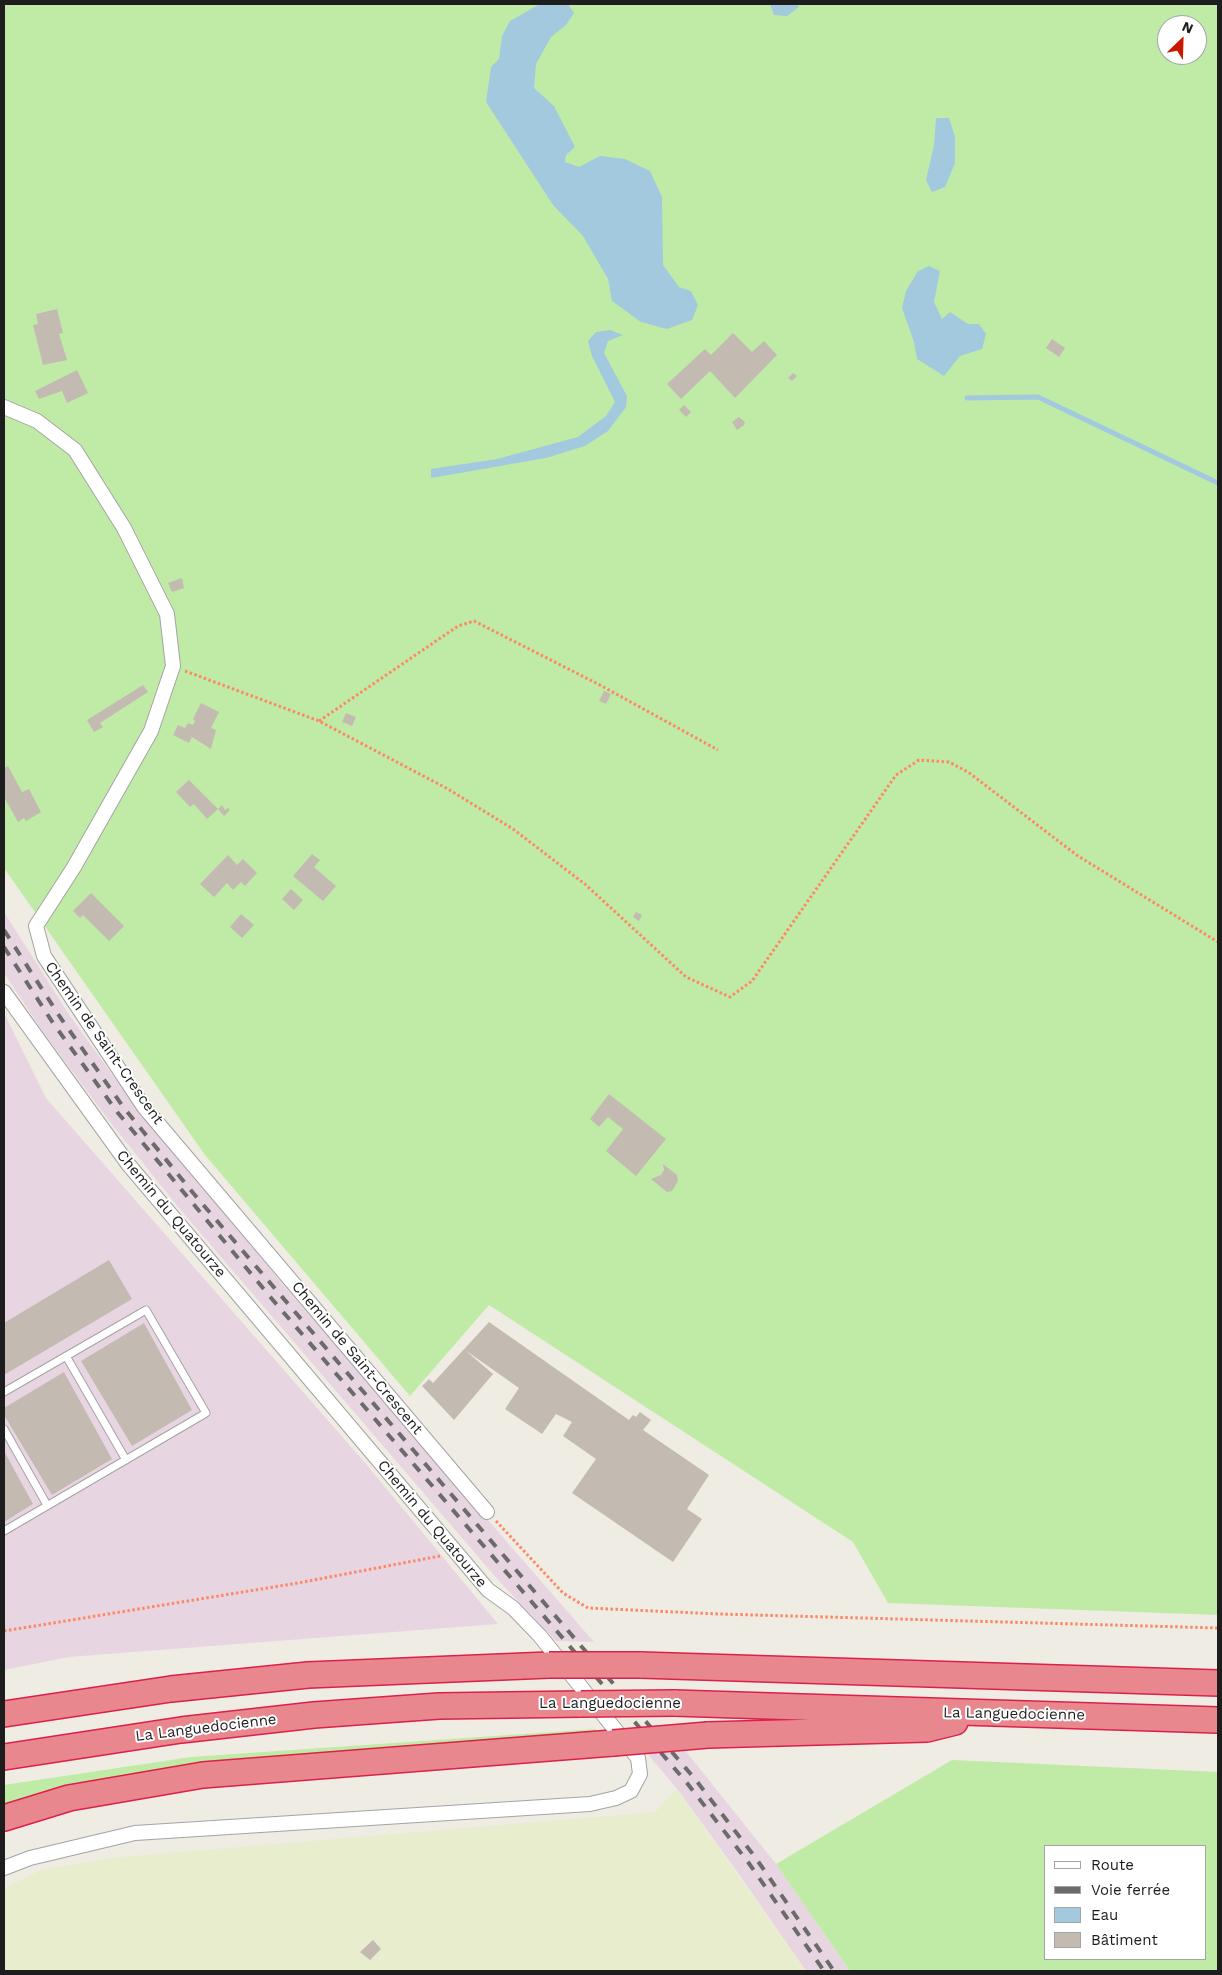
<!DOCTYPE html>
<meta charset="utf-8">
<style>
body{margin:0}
#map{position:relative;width:1222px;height:1975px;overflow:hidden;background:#efece3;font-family:"Work Sans",sans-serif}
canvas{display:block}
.frame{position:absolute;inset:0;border:5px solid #1d1d1d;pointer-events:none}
.legend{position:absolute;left:1044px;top:1845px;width:162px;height:115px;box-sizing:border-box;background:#fff;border:1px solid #a5a5a5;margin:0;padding:6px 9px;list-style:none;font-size:15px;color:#1d1d1d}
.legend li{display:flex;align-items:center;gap:10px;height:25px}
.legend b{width:25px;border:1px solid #a5a5a5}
.north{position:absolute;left:1157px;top:15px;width:50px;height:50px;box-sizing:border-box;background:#fff;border:1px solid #a5a5a5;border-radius:50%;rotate:24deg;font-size:14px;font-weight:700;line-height:20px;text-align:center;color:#1d1d1d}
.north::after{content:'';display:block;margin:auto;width:18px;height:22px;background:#cb1900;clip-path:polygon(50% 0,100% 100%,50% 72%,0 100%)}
</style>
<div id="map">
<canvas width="1222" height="1975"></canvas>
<div class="frame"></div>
<ul class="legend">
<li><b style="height:6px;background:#fff"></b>Route</li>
<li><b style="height:6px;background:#6b6b6b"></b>Voie ferrée</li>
<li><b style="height:14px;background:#a2c9de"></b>Eau</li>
<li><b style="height:14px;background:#c3bbb2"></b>Bâtiment</li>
</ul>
<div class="north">N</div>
</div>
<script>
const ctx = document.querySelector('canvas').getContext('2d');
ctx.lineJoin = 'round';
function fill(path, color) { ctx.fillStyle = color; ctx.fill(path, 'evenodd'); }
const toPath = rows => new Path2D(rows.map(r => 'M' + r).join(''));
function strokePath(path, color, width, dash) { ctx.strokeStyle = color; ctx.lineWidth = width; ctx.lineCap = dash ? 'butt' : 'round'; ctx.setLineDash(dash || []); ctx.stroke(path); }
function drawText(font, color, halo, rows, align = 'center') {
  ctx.font = font + ' "Work Sans",sans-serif'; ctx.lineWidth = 4; ctx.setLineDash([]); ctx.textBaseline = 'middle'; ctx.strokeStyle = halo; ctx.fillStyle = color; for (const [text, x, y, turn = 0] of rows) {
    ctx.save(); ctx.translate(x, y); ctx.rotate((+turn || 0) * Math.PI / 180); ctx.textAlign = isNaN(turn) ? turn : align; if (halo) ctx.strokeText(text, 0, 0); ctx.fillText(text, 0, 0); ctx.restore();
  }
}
fill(toPath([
 [4,912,68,1013,131,1101,286,1288,594,1642,556,1641,499,1581,179,1208,110,1122,43,1032,4,973],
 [4,1013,46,1098,366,1464,498,1624,69,1657,4,1670],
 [684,1749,776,1864,850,1971,806,1971,736,1870,677,1789,646,1752]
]), '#e8d5e2');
fill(toPath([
 [677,1789,806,1971,4,1971,4,1888,39,1871,109,1858,655,1812]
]), '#e8eecd');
fill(toPath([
 [4,4,1218,4,1218,1615,888,1603,853,1542,489,1305,410,1396,205,1155,4,868],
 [1167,25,1197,25,1197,55,1167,55],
 [596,1729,597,1737,4,1811,4,1785,191,1757],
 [952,1760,1218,1772,1218,1971,850,1971,776,1864],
 [1046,1846,1206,1846,1206,1959,1046,1959]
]), '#c0eba7');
fill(toPath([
 [540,4,568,4,574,13,566,25,551,37,536,64,534,88,554,106,575,147,566,155,565,162,579,167,600,156,625,159,650,171,662,197,663,265,679,287,691,291,698,305,692,320,667,329,641,322,612,301,608,279,583,236,553,205,486,102,491,67,499,59,502,36,510,21],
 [770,4,797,4,799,7,787,16,774,15],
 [936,118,949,118,955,137,955,163,945,187,932,192,926,180,934,145],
 [929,266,940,271,934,302,942,319,950,312,968,324,979,324,986,334,982,349,960,356,944,376,917,359,914,342,902,308,906,291,918,271],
 [610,330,623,335,608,341,604,353,627,396,626,407,608,431,585,446,546,458,431,478,431,469,497,459,578,437,606,416,615,402,592,356,588,341,596,332]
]), '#a2c9de');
strokePath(toPath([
 [967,398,1038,397,1218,483]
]), '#a2c9de', 5);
fill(toPath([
 [57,309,63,333,59,334,67,360,43,365,33,325,38,324,36,314],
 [733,333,752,352,764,341,777,355,735,398,710,371,681,399,667,384,705,349,711,355],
 [1052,339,1065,348,1059,357,1046,348],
 [77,370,88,393,67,403,62,391,39,399,35,391],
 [793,373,797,376,792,381,788,378],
 [684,405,691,412,686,417,679,410],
 [739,417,745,422,744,425,737,430,732,422],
 [182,578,184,588,172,592,168,583],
 [143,685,148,692,100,723,103,727,94,732,87,720],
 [604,691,611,694,606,704,599,701],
 [201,703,219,712,211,728,216,730,211,749,192,737,189,743,173,735,178,725,185,728,188,723,193,725,195,721,193,719],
 [346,713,356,717,352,726,342,722],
 [8,766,22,792,29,789,41,812,26,821,24,818,18,822,4,797,4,768],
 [189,780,218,809,207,819,194,804,190,807,176,792],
 [222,805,225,810,228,808,230,810,224,816,218,809],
 [312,854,320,860,314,867,336,886,323,901,293,876],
 [228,855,237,865,243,859,257,873,245,886,241,882,233,890,227,883,214,897,200,884],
 [291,889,303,900,294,910,282,899],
 [91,893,124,926,109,941,83,915,80,918,73,911],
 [636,912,642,915,639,921,633,917],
 [241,914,254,925,242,938,230,927],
 [609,1094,666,1139,636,1176,606,1151,623,1129,608,1117,599,1127,590,1119],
 [663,1164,677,1175,678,1181,672,1191,667,1192,651,1179,661,1175,664,1170],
 [109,1260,132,1299,4,1375,4,1323],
 [489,1322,629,1420,633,1415,636,1417,640,1412,651,1420,643,1430,709,1475,687,1509,702,1519,673,1562,572,1493,596,1459,563,1436,572,1422,556,1414,542,1434,505,1409,519,1388,465,1350,493,1374,454,1420,422,1386,429,1379,433,1383],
 [144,1323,192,1410,132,1446,81,1361],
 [64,1372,112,1459,52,1495,4,1415,4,1408],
 [4,1451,33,1504,4,1522],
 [373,1940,381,1949,370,1960,360,1952]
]), '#c3bbb2');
const service = toPath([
 [66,1356,126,1460],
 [4,1392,146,1310,206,1413,4,1531],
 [4,1429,47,1505]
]);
const minor = toPath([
 [4,407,37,421,75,450,124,528,167,614,173,666,151,731,74,867,36,926,44,956,144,1107,487,1512],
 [4,992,128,1164,488,1590,513,1608,540,1636,638,1758,640,1774,631,1791,616,1798,590,1804,135,1833,30,1858,4,1868]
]);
const motorway = toPath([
 [640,1665,1218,1683],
 [674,1703,1218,1720],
 [4,1714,171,1689,308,1675,549,1665],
 [708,1735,927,1729,955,1722],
 [4,1757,181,1730,314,1715,439,1706,581,1704],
 [4,1818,69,1798,203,1775,613,1743]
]);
strokePath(service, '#a4a4a4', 9);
strokePath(minor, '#a4a4a4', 16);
strokePath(motorway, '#dd2049', 28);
strokePath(toPath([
 [185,671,319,721,448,789,513,829,586,885,686,977,730,997,752,981,896,775,919,760,949,762,968,772,1078,856,1218,942],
 [319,721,458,626,474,621,598,684,718,750],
 [496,1521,563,1593,588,1608,719,1614,1218,1628],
 [4,1631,298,1583,440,1556]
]), '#fd8866', 3, [2.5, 2.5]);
strokePath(service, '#fff', 7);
strokePath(minor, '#fff', 14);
strokePath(motorway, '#e8888e', 25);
strokePath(toPath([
 [4,930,60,1017,124,1108,194,1194,695,1779,755,1857,834,1971],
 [4,947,53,1023,118,1113,272,1299,687,1783,748,1862,824,1971]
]), '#6b6b6b', 4, [10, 10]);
const motorwayBridge = toPath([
 [549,1665,640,1665],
 [581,1704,674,1703],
 [613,1743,708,1735]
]);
strokePath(motorwayBridge, '#dd2049', 28, []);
strokePath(motorwayBridge, '#e8888e', 25);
drawText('15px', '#1d1d1d', '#fff', [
 ["Chemin de Saint-Crescent",104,1043,55],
 ["Chemin du Quatourze",171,1214,50],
 ["Chemin de Saint-Crescent",357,1358,50],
 ["Chemin du Quatourze",432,1524,50],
 ["La Languedocienne",610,1704],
 ["La Languedocienne",1014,1714,1],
 ["La Languedocienne",206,1728,-7]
]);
</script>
